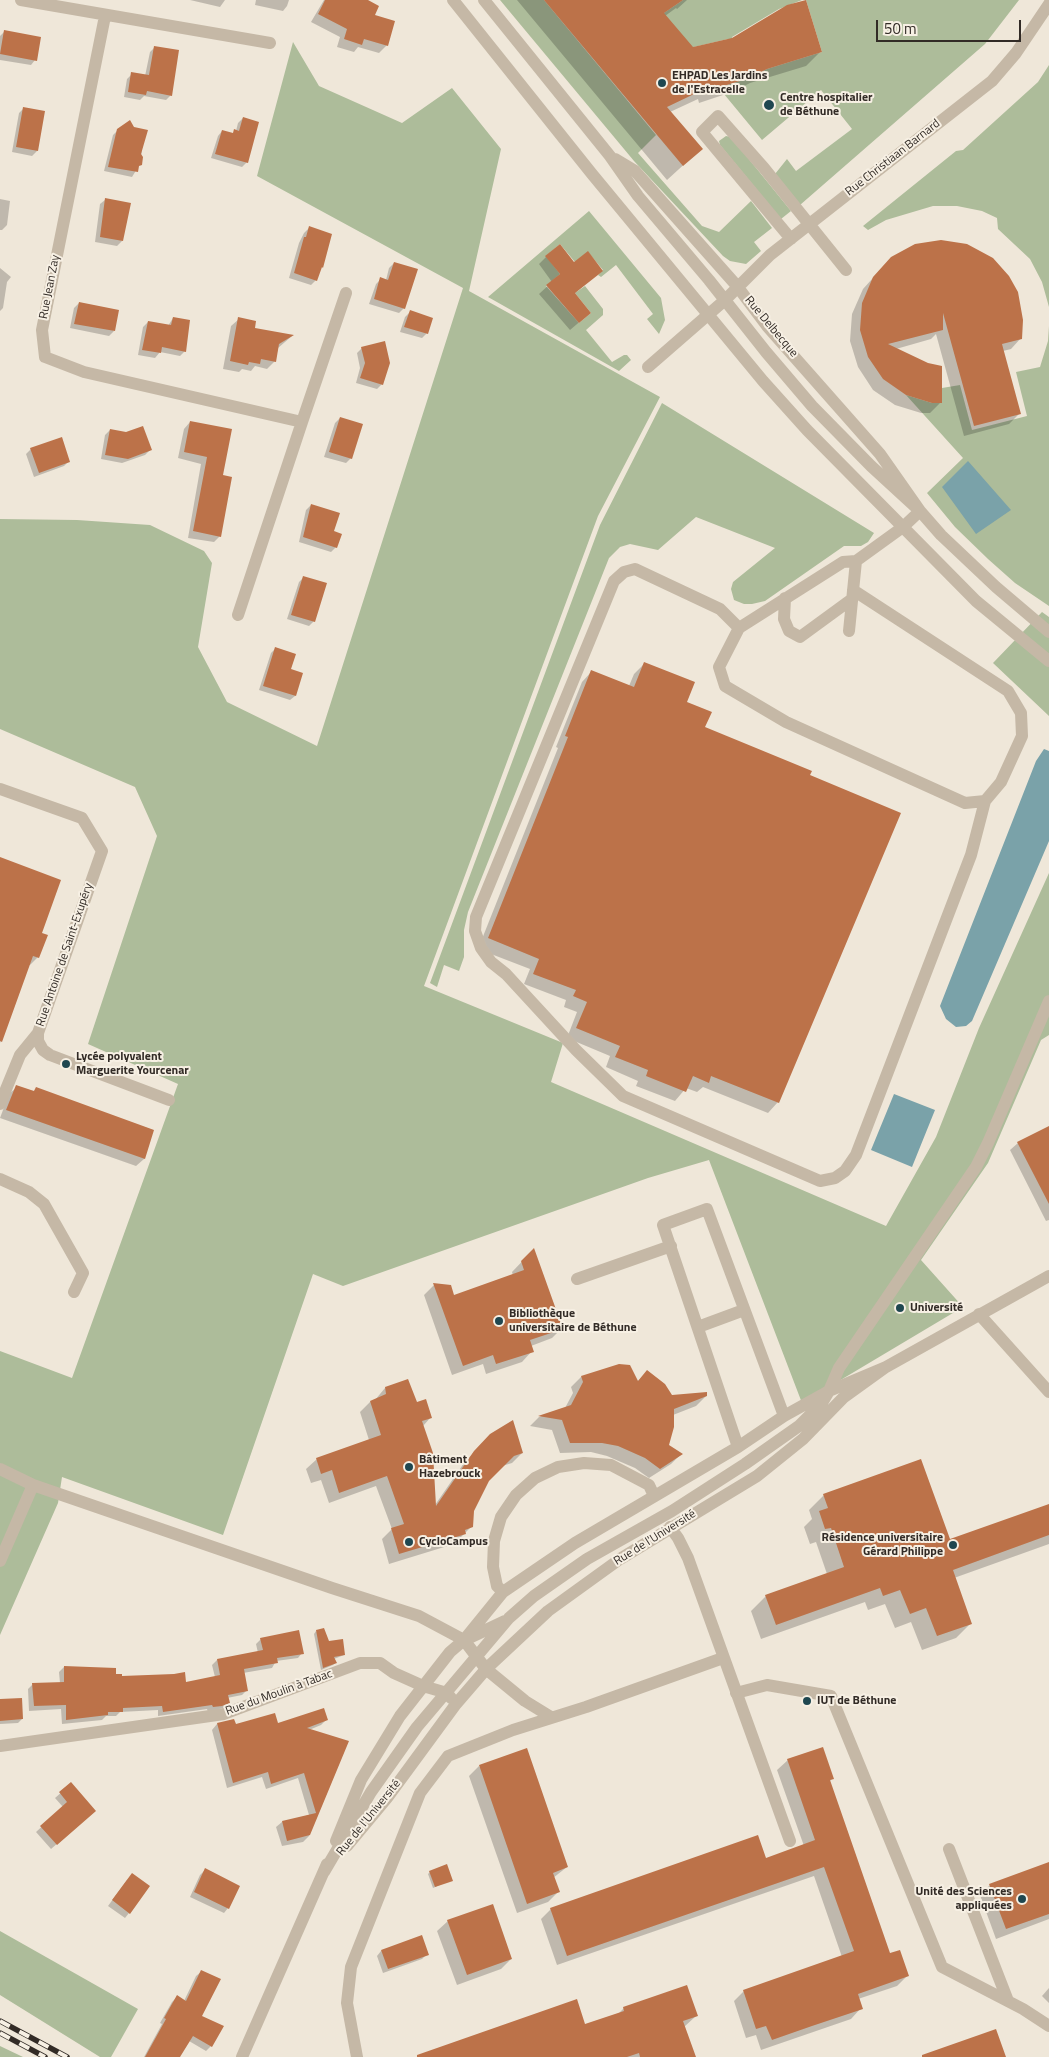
<!DOCTYPE html>
<meta charset="utf-8">
<style>
body{margin:0}
#map{position:relative;width:1049px;height:2057px;overflow:hidden;background:#efe7d9;font-family:"Titillium Web",sans-serif}
canvas{display:block}
.scale{position:absolute;left:876px;top:20px;width:145px;height:22px;box-sizing:border-box;border:2px solid #322b26;border-top:0;padding-left:6px;font-size:15px;line-height:18px;white-space:nowrap;color:#322b26;-webkit-text-stroke:4px #f7f0e4;paint-order:stroke}
</style>
<div id="map">
<canvas width="1049" height="2057"></canvas>
<div class="scale">50 m</div>
</div>
<script>
const ctx = document.querySelector('canvas').getContext('2d');
ctx.lineJoin = 'round';
function fill(path, color) { ctx.fillStyle = color; ctx.fill(path, 'evenodd'); }
const toPath = rows => new Path2D(rows.map(r => 'M' + r).join(''));
function strokePath(path, color, width, dash) { ctx.strokeStyle = color; ctx.lineWidth = width; ctx.lineCap = dash ? 'butt' : 'round'; ctx.setLineDash(dash || []); ctx.stroke(path); }
function drawText(font, color, halo, rows, align = 'center') {
  ctx.font = font + ' "Titillium Web",sans-serif'; ctx.lineWidth = 4; ctx.setLineDash([]); ctx.textBaseline = 'middle'; ctx.strokeStyle = halo; ctx.fillStyle = color; for (const [text, x, y, turn = 0] of rows) {
    ctx.save(); ctx.translate(x, y); ctx.rotate((+turn || 0) * Math.PI / 180); ctx.textAlign = isNaN(turn) ? turn : align; if (halo) ctx.strokeText(text, 0, 0); ctx.fillText(text, 0, 0); ctx.restore();
  }
}
fill(toPath([
 [500,0,544,0,656,135,638,153,702,226,719,232,751,201,772,228,754,242,761,251,746,264,730,261,723,256,634,161],
 [683,0,802,0,779,9,732,37,733,40,729,41,728,39,681,50,655,19],
 [806,0,1019,0,985,44,800,205,775,174,787,159,796,171,852,129,821,90,762,140,719,88,749,78,767,69,822,52],
 [293,42,319,86,402,123,452,88,501,149,469,291,660,397,598,516,424,986,563,1043,551,1082,886,1226,936,1137,979,1028,1049,873,1049,1035,1041,1040,988,1163,921,1260,963,1307,802,1403,709,1160,648,1178,343,1286,313,1274,223,1535,62,1477,58,1503,0,1635,0,1351,72,1378,178,1084,88,1044,157,836,135,787,0,729,0,519,77,520,150,525,204,551,212,563,198,647,227,702,317,746,463,288,257,176],
 [1049,65,1049,307,1042,282,1030,259,998,229,997,218,982,211,957,206,933,206,886,220,868,230,863,226,956,151,963,150,1038,82],
 [726,136,731,137,791,211,781,219,720,145,719,141],
 [589,211,661,298,665,320,659,334,647,319,653,314,616,265,601,277,598,275,603,270,588,252,575,262,560,244,546,256,560,274,546,286,579,323,591,313,575,293,585,286,603,309,603,315,586,330,612,362,624,355,627,355,631,360,619,371,488,297],
 [1049,326,1049,606,1015,583,988,559,955,527,927,493,963,458,906,395,932,403,941,403,942,388,960,385,972,430,1027,416,1016,372,1040,367,1048,341],
 [662,403,874,533,868,542,861,546,844,546,765,601,752,604,744,604,734,600,731,589,733,582,775,548,696,517,658,550,630,544,620,547,609,558,468,912,464,930,464,957,459,971,444,965,437,987,430,983,600,525],
 [1042,612,1049,617,1049,716,993,663],
 [0,1931,138,2009,111,2057,100,2057,0,1995],
 [0,2046,23,2057,0,2057]
]), '#adbc9a');
fill(toPath([
 [968,461,1011,510,976,534,942,487],
 [1044,749,1049,751,1049,841,972,1021,966,1026,956,1027,946,1019,940,1006,1036,761],
 [894,1094,935,1110,912,1167,871,1150]
]), '#7aa2a9');
fill(toPath([
 [190,0,225,0,220,7],
 [256,0,289,0,287,6,283,11,255,5],
 [324,0,364,0,387,45,379,53,358,47,354,52,337,47,340,37,311,22],
 [517,0,687,0,677,9,676,8,665,16,693,49,821,51,806,66,750,83,732,92,699,103,698,99,670,112,701,149,667,180],
 [5,31,35,60,31,65,0,60,0,36],
 [155,47,171,95,166,100,144,96,140,100,124,97,127,79,132,74,145,76,150,52],
 [24,108,37,151,32,156,12,152,19,113],
 [243,118,247,162,242,167,211,158,218,136,222,131,231,134,236,131,238,123],
 [118,130,143,142,140,164,132,177,104,171,113,135],
 [0,199,10,201,7,225,2,230,0,230],
 [105,200,122,241,117,246,95,242,100,204],
 [309,228,316,280,311,285,289,278,299,243,304,233],
 [546,257,602,270,574,294,590,313,570,330,539,294,552,282,539,264],
 [394,263,404,308,399,313,369,304,376,284,381,279,386,280,389,268],
 [0,268,11,277,7,282,3,308,0,311],
 [881,269,1021,338,1011,349,1003,351,1020,413,1009,424,964,436,936,334,931,339,896,349,940,403,930,413,921,413,895,405,873,390,858,367,850,341,852,314,863,289],
 [79,303,114,331,109,336,70,328,74,308],
 [410,312,427,333,422,338,400,332,405,317],
 [173,318,185,351,180,356,160,352,155,358,138,355,143,327,148,322,168,326],
 [239,319,253,329,292,336,278,348,275,361,267,369,255,366,251,371,242,369,239,372,223,369,231,326],
 [362,348,382,384,377,389,356,383,360,368,357,353],
 [340,418,351,458,346,463,324,457,335,423],
 [190,422,222,476,220,536,214,542,188,538,201,464,178,458,184,429],
 [110,430,150,450,145,455,122,463,101,459,105,435],
 [31,449,69,461,64,466,34,477,26,454],
 [311,505,336,547,331,552,299,542,306,510],
 [304,577,314,621,309,626,287,619,299,582],
 [275,649,290,670,295,696,290,700,259,690,271,653],
 [644,664,685,702,704,728,778,1102,768,1113,703,1087,697,1092,686,1088,675,1101,636,1086,638,1081,606,1067,610,1056,567,1038,577,1012,564,1007,566,1000,524,984,530,969,478,949,558,748,556,747,582,682,592,671,629,686,634,674],
 [0,859,40,934,38,957,30,965,29,965,0,1043],
 [17,1087,33,1092,36,1089,153,1130,144,1159,136,1166,0,1118,9,1094],
 [1049,1127,1049,1220,1046,1221,1010,1150,1018,1143],
 [533,1250,562,1328,552,1338,531,1346,532,1351,522,1362,486,1374,483,1364,452,1375,424,1295,434,1285,453,1297,513,1276,512,1272],
 [647,1372,672,1396,706,1396,696,1406,673,1415,667,1446,681,1454,671,1464,649,1478,635,1468,607,1456,591,1452,560,1453,552,1430,530,1426,539,1417,565,1408,573,1393,571,1387,581,1377,637,1382],
 [385,1388,416,1404,431,1417,423,1426,435,1505,464,1463,480,1446,522,1453,512,1463,502,1466,488,1480,473,1511,472,1526,454,1544,389,1564,382,1539,392,1529,376,1486,329,1503,321,1480,311,1483,306,1469,317,1459,369,1440,360,1412,370,1402,375,1400],
 [824,1495,949,1541,1049,1505,1049,1544,954,1578,971,1623,956,1638,922,1650,911,1622,895,1628,885,1604,868,1610,865,1602,761,1639,751,1611,766,1596,827,1574,816,1542,810,1544,804,1527,812,1519,809,1510],
 [316,1631,344,1655,334,1659,335,1663,333,1665,321,1670,314,1634],
 [261,1639,302,1653,298,1658,276,1661,272,1668,243,1673,247,1690,242,1695,227,1698,228,1703,223,1708,208,1712,207,1709,158,1716,158,1710,120,1712,116,1716,106,1716,102,1720,62,1724,61,1709,29,1711,28,1689,33,1684,60,1683,59,1672,64,1667,121,1678,185,1684,215,1677,212,1665,217,1660,258,1653,256,1644],
 [0,1700,22,1719,18,1723,0,1724],
 [327,1719,321,1725,309,1730,348,1742,309,1836,303,1842,282,1846,276,1827,282,1822,309,1815,298,1778,266,1789,262,1777,227,1788,212,1730,217,1724,235,1726,277,1724],
 [788,1760,833,1778,829,1782,889,1955,907,1976,897,1986,858,1999,861,2008,851,2019,761,2050,756,2035,746,2038,734,2001,744,1991,842,1957,814,1876,557,1965,541,1919,551,1909,765,1859,804,1846,777,1770],
 [479,1766,567,1867,553,1878,558,1892,548,1902,517,1913,469,1776],
 [71,1784,89,1816,51,1849,36,1832,63,1807,55,1798],
 [1049,1864,1049,1919,996,1939,980,1895,990,1885],
 [205,1870,228,1908,224,1913,190,1897,200,1875],
 [430,1872,451,1880,433,1888,428,1874],
 [127,1880,129,1913,125,1918,108,1906],
 [448,1921,511,1959,501,1969,457,1985,437,1931],
 [381,1951,427,1954,422,1959,383,1973,377,1956],
 [201,1972,200,2016,211,2046,206,2051,189,2041,179,2057,144,2057,162,2024,160,2023,172,2002,177,1997,184,2001,196,1976],
 [1049,1988,1049,2003,1042,1996],
 [624,2008,696,2016,684,2027,694,2057,423,2057,584,2026,618,2014]
]), '#0003');
fill(toPath([
 [325,0,368,0,379,6,375,15,395,21,388,46,364,39,362,45,344,39,347,29,318,14],
 [544,0,683,0,664,13,693,47,732,38,787,5,806,0,822,52,767,69,749,78,714,89,713,85,667,107,703,149,683,166],
 [4,30,41,37,37,61,0,54],
 [154,46,179,50,172,96,147,91,146,95,128,92,131,72,149,75],
 [23,107,45,111,38,151,16,147],
 [243,117,259,122,248,163,215,154,222,130,233,133,234,129,239,131],
 [130,120,134,127,148,130,141,154,143,157,142,165,139,166,138,172,108,167,117,129],
 [105,198,131,203,123,241,100,237],
 [309,226,332,234,323,268,322,267,317,281,294,273,304,237,306,237],
 [941,240,967,244,993,258,1009,276,1018,292,1023,320,1022,339,1002,344,1021,414,974,426,943,313,943,330,888,344,928,363,942,366,942,403,932,403,906,395,883,379,868,357,860,330,862,303,873,277,891,257,915,244],
 [560,244,574,262,588,251,603,271,575,293,591,313,579,323,546,285,560,274,545,256],
 [394,262,418,269,405,309,374,299,380,277,388,280],
 [79,302,119,310,115,331,74,324],
 [410,310,433,318,428,334,404,327],
 [173,317,190,320,186,352,162,347,161,353,142,350,148,321,171,325],
 [238,317,256,321,255,328,294,335,279,344,276,362,261,359,260,364,249,362,248,365,230,361],
 [385,341,390,363,383,385,360,378,365,363,361,347],
 [340,417,363,424,352,459,329,452],
 [190,421,232,429,223,475,232,477,221,537,193,531,207,457,184,452],
 [143,426,152,450,128,459,105,455,110,429,126,432],
 [62,437,70,462,39,473,30,448],
 [311,504,340,513,334,531,342,534,337,548,303,537],
 [303,576,327,583,315,622,291,615],
 [275,647,296,654,291,669,303,673,296,696,263,686],
 [644,662,695,682,687,702,712,712,705,727,812,771,810,775,901,813,779,1103,711,1076,709,1083,693,1076,686,1092,646,1076,648,1070,615,1057,620,1046,576,1028,587,1002,573,996,576,990,533,974,539,959,488,938,568,737,565,736,591,670,634,687],
 [0,857,61,880,42,933,48,935,39,958,33,956,2,1042,0,1041],
 [16,1085,34,1091,36,1087,154,1130,145,1159,6,1110],
 [1049,1126,1049,1204,1017,1142],
 [534,1248,563,1329,530,1340,534,1352,496,1364,493,1355,463,1366,433,1283,451,1285,454,1295,524,1270,521,1261],
 [619,1364,630,1365,638,1381,647,1370,665,1384,672,1395,707,1392,707,1396,674,1409,674,1427,669,1445,683,1454,660,1469,645,1458,618,1446,602,1443,570,1443,562,1420,538,1416,571,1405,583,1382,581,1376],
 [408,1379,417,1402,426,1399,432,1418,422,1421,433,1453,436,1506,474,1451,490,1434,513,1420,523,1453,514,1456,489,1481,474,1511,473,1527,465,1530,466,1534,399,1554,391,1528,404,1524,387,1476,339,1493,332,1470,321,1474,316,1458,381,1435,370,1401,386,1394,385,1387],
 [921,1459,950,1539,1049,1504,1049,1535,953,1570,972,1624,937,1636,926,1608,910,1614,900,1590,883,1596,880,1588,776,1625,765,1595,844,1567,831,1528,825,1529,819,1511,828,1508,823,1494],
 [324,1628,329,1641,343,1639,345,1655,334,1657,337,1663,323,1668,316,1630],
 [299,1630,304,1654,277,1658,278,1663,244,1669,248,1691,228,1695,230,1703,222,1706,213,1707,212,1705,163,1712,162,1706,123,1708,123,1712,108,1712,108,1715,66,1720,66,1705,34,1706,32,1683,64,1682,64,1666,116,1668,116,1674,122,1674,122,1676,174,1674,185,1672,186,1682,220,1675,217,1659,263,1650,260,1638],
 [22,1698,23,1719,0,1721,0,1699],
 [324,1708,328,1720,307,1728,349,1741,310,1835,287,1841,282,1821,316,1813,304,1773,271,1784,268,1772,233,1783,217,1723,234,1719,236,1724,275,1713,278,1723],
 [823,1747,834,1779,830,1780,890,1953,900,1950,909,1976,858,1994,863,2009,812,2026,772,2040,766,2026,756,2029,743,1990,854,1951,824,1867,567,1956,550,1908,758,1835,766,1858,815,1840,787,1759],
 [527,1748,568,1867,553,1873,560,1892,527,1904,479,1765],
 [71,1782,96,1811,57,1845,40,1826,67,1802,59,1792],
 [1049,1862,1049,1914,1006,1929,989,1884],
 [447,1864,453,1881,435,1887,429,1871],
 [205,1868,240,1886,229,1909,194,1892],
 [132,1873,150,1886,130,1914,112,1900],
 [493,1904,512,1959,467,1975,447,1920],
 [422,1935,429,1955,388,1969,381,1950],
 [201,1970,221,1979,202,2016,224,2026,212,2047,193,2036,180,2057,145,2057,166,2019,164,2018,177,1995,186,2001],
 [687,1985,698,2016,683,2021,696,2057,640,2057,639,2053,627,2057,417,2057,417,2055,577,1999,585,2024,624,2011,623,2007],
 [996,2029,1006,2057,922,2057,922,2055]
]), '#bc7249');
strokePath(toPath([
 [21,0,270,43],
 [453,0,592,174,763,381,807,430,976,601,1049,661],
 [484,0,610,156,638,196,709,280,766,352,812,406,871,466,920,511],
 [105,16,42,330,45,357,84,372,302,422,346,293],
 [615,159,635,171,737,286,767,326,880,454,920,511,941,535,996,587,1049,632],
 [791,239,702,132,718,116,764,168,846,270],
 [648,367,725,300,770,255,992,81,1016,53,1049,4],
 [853,590,1008,691,1021,713,1022,736,1001,782,985,801,971,855,856,1155,845,1171,835,1178,820,1181,623,1096,576,1050,506,974,491,962,481,948,475,931,476,917,614,581,624,572,635,569,720,609,739,628,843,562,856,561,903,527,920,511],
 [785,598,784,619,789,631,800,637,852,599],
 [238,615,302,422],
 [739,628,719,667,725,686,786,722,965,803,985,801],
 [849,631,856,561],
 [0,789,82,818,102,851,38,1033,38,1041,43,1050,50,1055,169,1100],
 [0,1104,20,1055,38,1033],
 [0,1179,29,1192,44,1204,83,1273,74,1292],
 [577,1279,671,1246],
 [979,1314,1049,1392],
 [698,1327,744,1310],
 [738,1447,663,1225,707,1209,784,1416],
 [0,1469,33,1485,332,1588,419,1616,464,1640,486,1669,525,1701,551,1717],
 [670,1527,678,1538,688,1558,790,1841],
 [0,1561,33,1485],
 [503,1592,497,1586,493,1567,494,1541,501,1517,516,1495,535,1478,558,1467,584,1463,611,1465,649,1485,654,1496],
 [469,1638,505,1621],
 [736,1693,767,1685,831,1696,942,1967,1023,2009,1049,2026],
 [0,1746,224,1714,360,1663,380,1663,394,1673,423,1686,447,1693,451,1698],
 [336,1841,361,1780,400,1716,450,1652,464,1640,503,1592,575,1543,738,1447,784,1416,829,1391,886,1367],
 [347,1846,387,1798,456,1704,487,1668,548,1611,620,1559,757,1476,803,1439,843,1398,886,1367,1049,1276],
 [949,1849,1008,2001],
 [324,1872,371,1792,417,1727,509,1618,534,1596,587,1559,672,1511,745,1464,799,1426,822,1403,829,1391,839,1368,976,1167,988,1143,1049,1001],
 [242,2057,327,1864],
 [357,2057,347,2003,351,1967,420,1793,448,1756,513,1730,586,1707,723,1658]
]), '#c5b8a6', 12);
const rail = toPath([
 [0,2021,67,2057],
 [0,2033,45,2057]
]);
strokePath(rail, '#322b26', 5.5);
strokePath(rail, '#f7f0e4', 4, [11]);
for (const [x, y, r, color] of [
 [662,83,5,"#1f4750"],
 [769,105,6,"#1f4750"],
 [66,1064,5,"#1f4750"],
 [900,1308,5,"#1f4750"],
 [499,1321,5,"#1f4750"],
 [409,1467,5,"#1f4750"],
 [409,1542,5,"#1f4750"],
 [953,1545,5,"#1f4750"],
 [807,1701,5,"#1f4750"],
 [1022,1899,5,"#1f4750"]
]) { const dot = new Path2D(); dot.arc(x, y, r, 0, 2 * Math.PI); ctx.fillStyle = color; ctx.fill(dot); strokePath(dot, '#f7f0e4', 2); }
drawText('bold 12px', '#322b26', '#f7f0e4', [
 ["EHPAD Les Jardins",672,76],
 ["de l'Estracelle",672,90],
 ["Centre hospitalier",780,98],
 ["de Béthune",780,112],
 ["Lycée polyvalent",76,1057],
 ["Marguerite Yourcenar",76,1071],
 ["Université",910,1308],
 ["Bibliothèque",509,1314],
 ["universitaire de Béthune",509,1328],
 ["Bâtiment",419,1460],
 ["Hazebrouck",419,1474],
 ["Résidence universitaire",943,1538,"right"],
 ["Gérard Philippe",943,1552,"right"],
 ["CycloCampus",419,1542],
 ["IUT de Béthune",817,1701],
 ["Unité des Sciences",1012,1892,"right"],
 ["appliquées",1012,1906,"right"]
], 'left');
drawText('12px', '#322b26', '#f7f0e4', [
 ["Rue Christiaan Barnard",893,158,-38],
 ["Rue Jean Zay",50,287,-79],
 ["Rue Delbecque",771,327,50],
 ["Rue Antoine de Saint-Exupéry",65,955,-71],
 ["Rue de l'Université",655,1538,-32],
 ["Rue du Moulin à Tabac",279,1693,-20],
 ["Rue de l'Université",369,1818,-51]
]);
</script>
